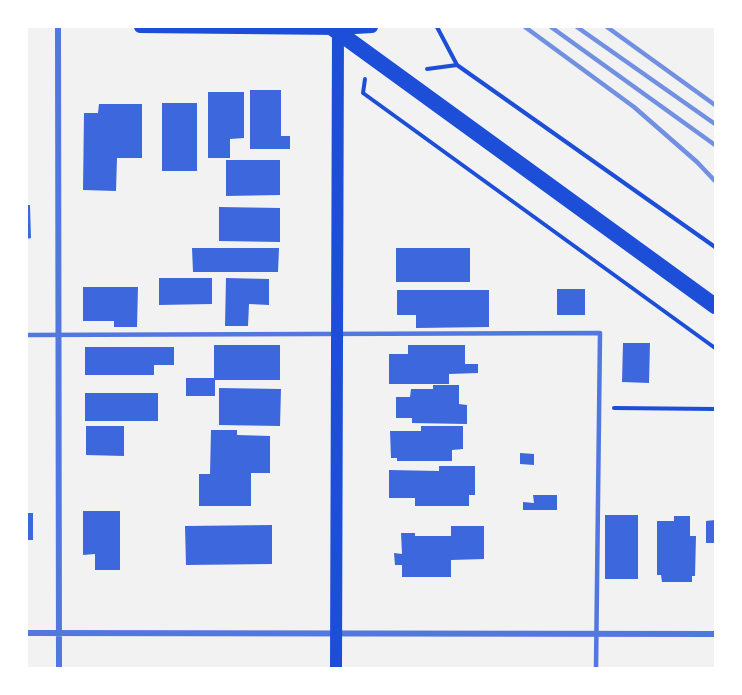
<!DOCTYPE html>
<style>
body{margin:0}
#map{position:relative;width:742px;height:695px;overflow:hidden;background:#f2f2f2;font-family:Quicksand,sans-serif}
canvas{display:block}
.frame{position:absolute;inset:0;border:28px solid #fff;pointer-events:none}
</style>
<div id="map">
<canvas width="742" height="695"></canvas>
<div class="frame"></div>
</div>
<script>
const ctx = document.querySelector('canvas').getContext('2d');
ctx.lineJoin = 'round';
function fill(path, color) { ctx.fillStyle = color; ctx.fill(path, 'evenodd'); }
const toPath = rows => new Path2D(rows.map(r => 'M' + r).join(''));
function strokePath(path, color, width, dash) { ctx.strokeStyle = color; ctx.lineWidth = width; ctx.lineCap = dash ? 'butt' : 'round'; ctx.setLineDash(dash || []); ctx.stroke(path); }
fill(toPath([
 [250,90,281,90,281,136,290,136,290,149,250,149],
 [208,92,244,92,244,138,230,139,230,158,208,158],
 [162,103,197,103,197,171,162,171],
 [99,104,142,104,142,158,117,158,116,191,83,190,84,113,98,113],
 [226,160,280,160,280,195,226,196],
 [27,205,30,205,31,238,27,239],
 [219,207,280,208,280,242,219,241],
 [192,248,279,248,278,272,193,272],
 [396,248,470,248,470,282,396,282],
 [159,278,212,278,212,304,159,305],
 [226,278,269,279,269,305,249,304,248,326,225,326],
 [83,287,138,287,137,327,114,327,114,321,83,321],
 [557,289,585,289,585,315,557,315],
 [397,290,489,290,489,327,416,328,416,315,397,315],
 [623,343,650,343,649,383,622,382],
 [214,345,280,345,280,380,215,380,215,396,186,396,186,378,214,378],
 [408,345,465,345,465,364,478,364,478,373,449,374,449,384,389,384,389,354,408,354],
 [85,347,174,347,174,365,154,365,154,375,85,375],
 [433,385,459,385,459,404,467,405,467,424,412,423,412,418,396,418,396,397,410,397,411,389,433,389],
 [219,388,281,389,280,426,219,425],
 [85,393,158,393,158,421,85,421],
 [86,426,124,426,124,456,86,455],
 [421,426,463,426,463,449,452,450,452,461,397,461,397,458,391,458,390,431,421,431],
 [211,430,237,430,237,435,270,436,270,473,251,473,251,506,199,506,199,474,210,474],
 [520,453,534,454,534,465,520,464],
 [439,466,475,466,475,495,469,495,469,506,415,506,415,498,389,498,389,470,439,471],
 [533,495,557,495,557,510,523,510,523,502,534,503],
 [83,511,120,511,120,570,95,570,95,554,83,555],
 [27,513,33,513,33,540,27,540],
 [605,515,638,515,638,579,605,579],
 [674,516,690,516,690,536,696,536,695,576,692,576,692,582,662,582,661,575,657,575,657,521,674,521],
 [715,520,715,543,706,543,706,521],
 [272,525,272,564,186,565,185,526],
 [451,526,484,526,484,559,451,560,451,577,402,577,402,565,395,565,394,553,402,554,401,533,415,533,415,536,451,536]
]), '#3d67dc');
strokePath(toPath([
 [437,27,457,65,715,247],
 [427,69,457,65],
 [365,79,363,93,715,348],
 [614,408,715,409]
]), '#1d4ed8', 4);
strokePath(toPath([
 [27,335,600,333,596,668]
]), '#5277de', 4.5);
strokePath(toPath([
 [58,27,59,668],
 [27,633,715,634]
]), '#5277de', 6);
strokePath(toPath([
 [140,27,338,29,372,27],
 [336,668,338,29]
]), '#1d4ed8', 12);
strokePath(toPath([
 [331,27,715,306]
]), '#1d4ed8', 16);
strokePath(toPath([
 [525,27,634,107,697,162,715,181],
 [551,27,715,145],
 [577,27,715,124],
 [607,27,715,105]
]), '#7290e2', 4.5);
</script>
